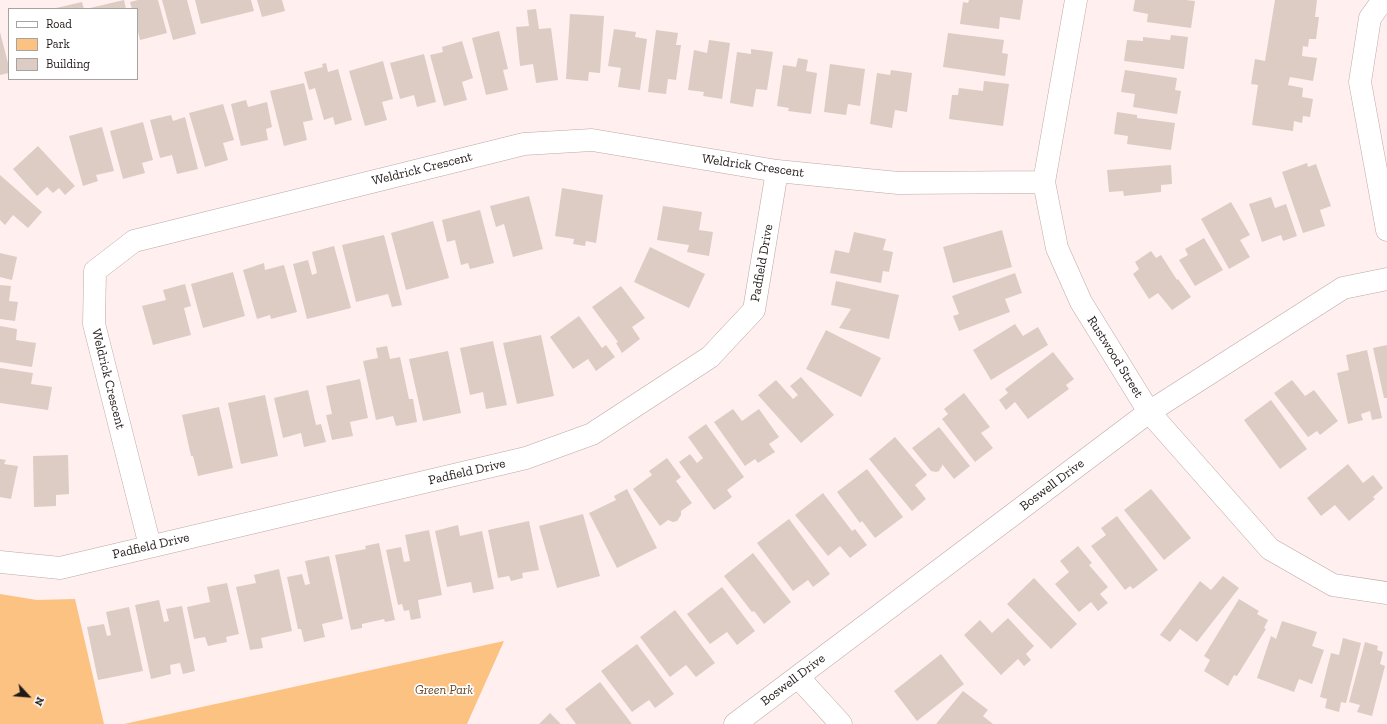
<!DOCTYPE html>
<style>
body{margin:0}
#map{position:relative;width:1387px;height:724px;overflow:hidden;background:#ffefee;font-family:"Zilla Slab",serif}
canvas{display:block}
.legend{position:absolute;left:8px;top:8px;width:130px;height:72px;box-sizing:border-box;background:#fff;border:1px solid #a6a3a3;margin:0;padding:5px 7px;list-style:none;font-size:12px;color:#201918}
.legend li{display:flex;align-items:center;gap:8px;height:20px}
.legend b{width:20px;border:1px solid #a6a3a3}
.north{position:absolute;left:8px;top:676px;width:40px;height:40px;-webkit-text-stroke:3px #fff;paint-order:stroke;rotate:116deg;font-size:11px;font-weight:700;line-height:16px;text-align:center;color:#201918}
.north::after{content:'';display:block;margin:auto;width:14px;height:18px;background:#201918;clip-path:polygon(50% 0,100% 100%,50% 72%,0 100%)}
</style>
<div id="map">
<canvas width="1387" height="724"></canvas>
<ul class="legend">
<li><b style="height:5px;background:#fff"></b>Road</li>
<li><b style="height:11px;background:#fcc281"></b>Park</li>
<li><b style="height:11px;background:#ddccc4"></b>Building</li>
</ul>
<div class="north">N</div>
</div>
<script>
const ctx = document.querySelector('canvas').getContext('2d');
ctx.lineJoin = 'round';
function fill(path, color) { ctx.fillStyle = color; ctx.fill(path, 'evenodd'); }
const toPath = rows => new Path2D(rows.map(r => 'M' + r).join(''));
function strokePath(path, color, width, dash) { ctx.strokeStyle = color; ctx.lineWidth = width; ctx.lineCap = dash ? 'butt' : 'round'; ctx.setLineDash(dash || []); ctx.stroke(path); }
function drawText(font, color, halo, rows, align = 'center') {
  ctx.font = font + ' "Zilla Slab",serif'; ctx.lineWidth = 3.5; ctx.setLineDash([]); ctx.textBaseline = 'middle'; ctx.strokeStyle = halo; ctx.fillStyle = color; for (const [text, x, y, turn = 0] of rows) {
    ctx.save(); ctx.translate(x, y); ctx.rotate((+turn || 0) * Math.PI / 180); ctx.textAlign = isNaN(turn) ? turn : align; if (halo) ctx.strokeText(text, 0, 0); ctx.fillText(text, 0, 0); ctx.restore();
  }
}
fill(toPath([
 [0,594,37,600,75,599,104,724,0,724],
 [504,641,467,724,124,724]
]), '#fcc281');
fill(toPath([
 [124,0,126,9,90,9,90,8],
 [138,0,158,0,167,33,140,40,137,27,137,9,132,9,130,2],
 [162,0,187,0,196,34,173,40],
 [195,0,251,0,254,11,201,24],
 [257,0,282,0,285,11,262,17],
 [969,0,1023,0,1020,20,1000,17,999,29,960,24,963,2,968,3],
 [1135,0,1186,0,1195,1,1191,28,1147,22,1148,14,1133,11],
 [1275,0,1317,0,1315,17,1319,17,1316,39,1309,39,1308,47,1303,46,1302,56,1317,58,1313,81,1290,77,1288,85,1303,88,1302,97,1313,99,1310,117,1303,116,1302,123,1294,121,1293,131,1252,125,1258,85,1251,84,1255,59,1265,61],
 [82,2,84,9,56,9,56,8],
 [536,9,539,29,551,28,558,80,536,83,533,64,520,66,516,27,529,26,527,10],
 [570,14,604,16,600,73,589,72,588,81,566,79],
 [614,29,636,32,635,37,647,39,640,90,618,87,621,68,608,66],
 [656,30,678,33,676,45,681,45,676,80,668,79,666,94,648,92],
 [499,31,508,69,503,70,508,90,486,95,472,38],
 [0,32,9,67,9,73,0,75],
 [948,33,1004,40,1002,53,1008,54,1005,76,943,67],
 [1171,35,1188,37,1184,69,1124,61,1127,40,1143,41,1143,37,1170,40],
 [709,40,730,43,722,99,703,96,704,92,688,90,694,50,707,53],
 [462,41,473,78,462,82,467,100,444,106,430,55,443,52,442,47],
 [751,49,773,52,767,90,756,89,753,107,730,103,737,52,751,54],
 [424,54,436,102,417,107,414,95,400,99,390,63],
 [798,58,808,60,806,71,817,73,811,114,788,111,789,108,777,106,783,65,796,67],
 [383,61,393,99,382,102,387,120,365,126,349,71],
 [326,63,328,72,338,69,352,120,335,125,333,117,324,120,315,88,309,90,304,72,323,67,322,64],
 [830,64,865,69,860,106,848,104,846,115,824,112],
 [891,70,912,73,907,112,895,110,892,128,870,124,877,73,890,75],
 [1125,70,1177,78,1175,90,1181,91,1177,114,1133,107,1135,94,1121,92],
 [984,81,1009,84,1003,126,949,119,952,95,958,95,959,88,983,91],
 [304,83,313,120,303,122,307,140,284,146,270,91],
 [246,100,248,107,267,102,272,127,266,129,268,140,241,146,231,104],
 [223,104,234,140,223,143,228,160,205,167,189,113],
 [1117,112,1137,115,1137,118,1175,123,1171,150,1127,144,1128,136,1114,134],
 [171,115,173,121,185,117,198,169,177,174,172,155,160,158,150,120],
 [143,122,153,160,142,163,145,173,123,179,110,131],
 [102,127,114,171,96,175,98,181,83,186,69,136],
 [38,146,75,186,65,195,59,188,53,193,47,187,37,196,13,169],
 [1307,163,1308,167,1316,164,1331,206,1320,210,1325,226,1303,233,1282,172],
 [1171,165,1172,184,1161,185,1161,192,1124,196,1123,191,1109,192,1107,170],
 [0,175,42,212,28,228,13,215,5,225,0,220],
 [562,188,603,195,596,243,586,241,585,246,573,244,574,239,555,236],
 [529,196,543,249,513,257,504,224,496,227,490,206],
 [1271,197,1275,208,1286,204,1297,236,1283,241,1281,235,1262,242,1249,204],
 [1231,202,1250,235,1240,240,1250,257,1229,269,1201,219],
 [663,206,702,212,699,230,713,232,709,256,687,252,689,245,657,240],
 [480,210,494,263,470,269,468,263,461,265,455,240,447,242,442,220],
 [433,221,449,278,406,290,391,233],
 [1002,230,1012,267,953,283,943,247],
 [854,232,886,239,883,250,893,252,889,272,883,271,881,283,830,273,835,250,849,253],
 [384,235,402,305,392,307,388,294,356,302,342,245],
 [1204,238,1223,270,1195,286,1179,260,1188,255,1185,249],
 [334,246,351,308,307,319,293,264,308,260,312,275,317,273,312,252],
 [650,247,705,274,689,308,634,282],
 [1151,251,1156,258,1161,255,1177,280,1178,279,1191,297,1172,310,1158,293,1149,299,1133,274,1139,269,1135,262],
 [0,253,17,257,12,280,0,277],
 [264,263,265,270,284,265,297,312,271,319,270,315,257,319,243,270],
 [233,272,245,316,203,328,191,284],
 [1015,273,1022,293,1005,299,1010,312,959,331,953,316,959,314,952,296],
 [836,281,899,295,889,339,839,328,851,309,831,305],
 [185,284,191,306,184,308,191,335,153,345,142,306,166,300,163,290],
 [0,285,11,286,9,301,18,302,15,321,0,319],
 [621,286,645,318,632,327,640,339,622,353,616,343,618,342,592,307],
 [579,316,602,348,606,345,615,357,596,371,588,359,573,369,550,337],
 [1015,324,1023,336,1038,327,1048,345,991,380,973,350],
 [0,326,17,329,16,340,36,343,32,367,0,362],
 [826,330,881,358,861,397,806,369],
 [541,335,554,396,517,404,503,343],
 [493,341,507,405,486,409,483,392,470,395,460,348],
 [1387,345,1387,398,1384,398,1373,348],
 [387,346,390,359,400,357,409,399,413,399,417,422,396,426,393,416,376,420,363,361,378,358,376,348],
 [1367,350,1382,418,1372,420,1370,411,1361,414,1363,420,1348,424,1337,373,1349,370,1346,355],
 [448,351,461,413,423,421,409,359],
 [1053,352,1074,379,1066,385,1069,389,1028,419,1015,402,1006,410,999,400,1008,393,1005,389],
 [0,368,33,373,31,384,52,387,48,410,0,403],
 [801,377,834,415,801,443,758,395,776,380,793,399,798,395,790,386],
 [360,379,368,418,350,422,353,436,332,440,326,415,332,414,326,386],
 [1292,380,1305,396,1314,390,1338,421,1320,435,1317,431,1308,437,1274,393],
 [308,390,316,425,321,424,326,442,304,447,301,433,283,438,274,398],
 [964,393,990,427,981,433,993,448,975,462,942,419,948,414,944,409],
 [265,395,278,456,241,464,228,403],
 [1271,400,1307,449,1280,469,1244,420],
 [219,407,233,468,198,476,193,456,191,456,182,415],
 [733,409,742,421,759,409,779,437,769,444,775,452,758,463,755,459,745,466,714,422],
 [706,424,744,477,727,490,732,497,714,510,679,462,690,454,697,463,703,458,688,437],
 [939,427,970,466,954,479,942,464,942,466,939,471,936,472,931,471,912,448],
 [895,437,927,475,915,485,926,499,912,511,869,459],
 [68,455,69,494,56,495,56,506,34,507,33,456],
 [667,458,681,477,676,481,692,503,681,511,681,515,677,521,673,522,668,520,660,526,633,489,652,475,649,471],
 [0,459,6,460,4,464,18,466,11,499,0,497],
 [1348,464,1363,483,1373,475,1383,488,1373,497,1375,499,1349,521,1335,505,1321,516,1307,498],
 [867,469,903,517,875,538,862,521,860,523,837,492],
 [627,489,657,548,617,568,589,513,616,500,614,496],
 [1151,489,1191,538,1164,560,1124,510],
 [823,493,852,531,855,529,867,545,850,558,840,546,828,556,795,515],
 [583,514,600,576,557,588,539,526],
 [1117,516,1158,570,1133,589,1130,586,1125,590,1091,546,1106,535,1101,528],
 [789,519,830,574,813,587,808,580,793,591,757,543],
 [529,521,539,570,522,573,523,578,511,581,509,576,498,578,488,530],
 [458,525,460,536,482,531,494,589,473,593,471,582,447,587,435,531],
 [429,530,442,595,418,600,421,618,411,620,409,610,404,611,402,604,398,605,386,550,401,547,404,562,410,561,405,535],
 [379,543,395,620,385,622,384,619,362,624,362,628,351,630,335,555,366,549,365,546],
 [1078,546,1092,563,1089,565,1108,587,1100,594,1108,603,1098,611,1091,602,1079,612,1055,584,1069,572,1060,561],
 [753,553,791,602,764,624,754,611,752,612,724,576],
 [329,556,343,619,322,624,325,637,304,642,301,629,298,629,287,577,302,574,305,585,310,584,305,561],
 [279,569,292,631,261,638,263,648,250,650,236,587,256,583,254,575],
 [1223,576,1239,588,1197,642,1180,629,1170,642,1160,635,1200,581,1211,590],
 [1034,578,1077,624,1051,649,1007,604],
 [227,583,239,634,226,637,227,642,208,646,205,637,194,639,187,607,210,602,207,587],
 [722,587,755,631,737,645,727,632,710,644,687,614],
 [1239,599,1259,611,1257,614,1268,620,1264,628,1266,629,1237,676,1234,675,1228,686,1204,671,1210,660,1204,656],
 [159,600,164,622,169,621,166,609,182,606,195,671,183,674,180,663,170,665,171,674,151,679,135,605],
 [129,607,143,671,98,680,87,627,104,624,107,636,111,635,106,612],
 [675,610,715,663,696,677,686,665,670,677,640,637],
 [1008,618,1034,646,1026,654,1031,660,1024,666,1018,659,1001,675,964,635,980,620,992,633],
 [1282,621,1317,632,1312,646,1324,650,1312,684,1299,679,1294,692,1257,678,1271,636,1276,639],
 [1343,638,1361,643,1346,703,1341,702,1339,712,1325,708,1327,699,1320,697,1331,653,1339,655],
 [1365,642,1378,646,1377,650,1383,652,1380,664,1385,666,1372,716,1357,712,1360,705,1349,702],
 [637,644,674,694,655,708,649,700,632,712,601,671],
 [941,654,964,684,917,721,894,691],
 [600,682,632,724,576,724,565,709],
 [963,691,988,710,983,716,993,724,936,724],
 [550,713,561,724,539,724]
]), '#ddccc4');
const street = toPath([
 [1076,0,1044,182,1057,248,1081,302,1149,412,1270,549,1333,585,1387,593],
 [1383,0,1370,18,1360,82,1387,230],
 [150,546,94,324,95,271,134,241,524,144,592,140,777,171,898,183,1044,182],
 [0,562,60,568,526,458,592,434,710,357,754,310,777,171],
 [798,677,841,724],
 [735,724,1149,412,1343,288,1387,279]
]);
strokePath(street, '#bca9a7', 23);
strokePath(street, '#fff', 22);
drawText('13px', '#201918', '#fff', [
 ["Weldrick Crescent",753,166,8],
 ["Weldrick Crescent",422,169,-14],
 ["Padfield Drive",762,263,-80],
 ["Rustwood Street",1115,357,58],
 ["Weldrick Crescent",108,379,76],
 ["Padfield Drive",467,472,-13],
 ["Boswell Drive",1052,485,-37],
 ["Padfield Drive",151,546,-13],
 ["Boswell Drive",793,680,-37]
]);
drawText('italic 13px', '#644624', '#fff', [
 ["Green Park",444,690]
]);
</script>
